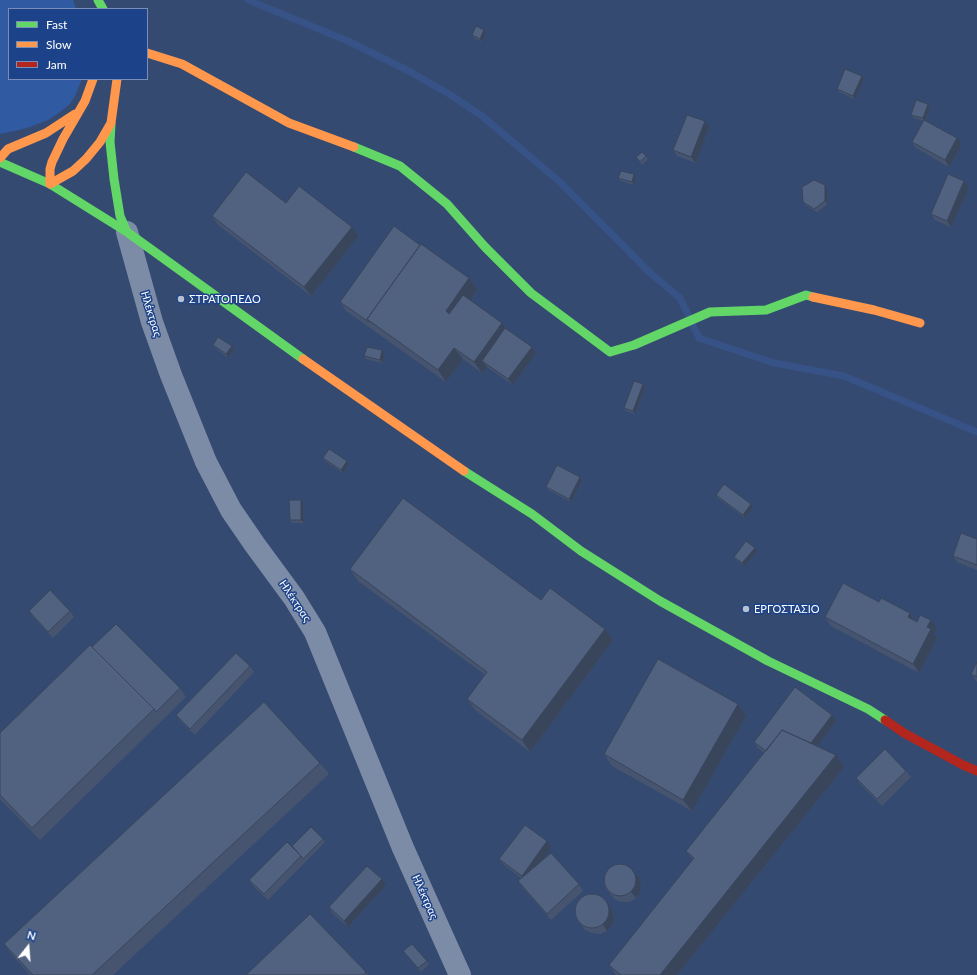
<!DOCTYPE html>
<meta charset="utf-8">
<style>
body{margin:0}
#map{position:relative;width:977px;height:975px;overflow:hidden;background:#354a71;font-family:Lato,sans-serif}
canvas{display:block}
.legend{position:absolute;left:8px;top:8px;width:140px;height:72px;box-sizing:border-box;background:#1c438a;border:1px solid #778eb9;margin:0;padding:5px 7px;list-style:none;font-size:12px;color:#fff}
.legend li{display:flex;align-items:center;gap:8px;height:20px}
.legend b{width:20px;border:1px solid #778eb9}
.north{position:absolute;left:8px;top:927px;width:40px;height:40px;-webkit-text-stroke:3px #1c438a;paint-order:stroke;rotate:17deg;font-size:11px;font-weight:700;line-height:16px;text-align:center;color:#fff}
.north::after{content:'';display:block;margin:auto;width:14px;height:18px;background:#fff;clip-path:polygon(50% 0,100% 100%,50% 72%,0 100%)}
</style>
<div id="map">
<canvas width="977" height="975"></canvas>
<ul class="legend">
<li><b style="height:5px;background:#63d668"></b>Fast</li>
<li><b style="height:5px;background:#ff974d"></b>Slow</li>
<li><b style="height:5px;background:#b3261e"></b>Jam</li>
</ul>
<div class="north">N</div>
</div>
<script>
const ctx = document.querySelector('canvas').getContext('2d');
ctx.lineJoin = 'round';
function fill(path, color) { ctx.fillStyle = color; ctx.fill(path, 'evenodd'); }
const toPath = rows => new Path2D(rows.map(r => 'M' + r).join(''));
function strokePath(path, color, width, dash) { ctx.strokeStyle = color; ctx.lineWidth = width; ctx.lineCap = dash ? 'butt' : 'round'; ctx.setLineDash(dash || []); ctx.stroke(path); }
function drawText(font, color, halo, rows, align = 'center') {
  ctx.font = font + ' Lato,sans-serif'; ctx.lineWidth = 3; ctx.setLineDash([]); ctx.textBaseline = 'middle'; ctx.strokeStyle = halo; ctx.fillStyle = color; for (const [text, x, y, turn = 0] of rows) {
    ctx.save(); ctx.translate(x, y); ctx.rotate((+turn || 0) * Math.PI / 180); ctx.textAlign = isNaN(turn) ? turn : align; if (halo) ctx.strokeText(text, 0, 0); ctx.fillText(text, 0, 0); ctx.restore();
  }
}
fill(toPath([
 [0,0,73,0,76,9,9,9,9,79,82,79,75,96,70,104,60,112,48,120,30,127,19,130,0,134]
]), '#305aa1');
strokePath(toPath([
 [248,0,348,41,409,71,449,94,482,116,560,182,649,272,680,298,699,338,774,363,844,376,977,432]
]), '#365286', 7);
strokePath(toPath([
 [127,232,152,322,171,375,206,462,231,510,255,545,294,598,315,632,403,848,460,975]
]), '#7c8ba6', 22);
strokePath(toPath([
 [98,0,103,9],
 [111,124,110,142,114,179,120,216,127,232],
 [354,147,400,166,447,204,485,247,531,293,610,352,634,345,710,312,766,310,806,295,813,297],
 [0,162,50,184,127,232,303,359],
 [464,471,532,514,581,551,660,601,768,661,868,709,885,720]
]), '#63d668', 9);
strokePath(toPath([
 [147,53,182,64,289,123,354,147],
 [0,158,8,149,46,133,75,114],
 [50,184,73,171,86,159,100,142,111,123,117,79],
 [50,184,50,169,52,162,63,139,85,101,93,79],
 [813,297,874,310,920,323],
 [303,359,464,471]
]), '#ff974d', 9);
strokePath(toPath([
 [885,720,904,733,963,765,977,771]
]), '#b3261e', 9);
fill(toPath([
 [484,30,486,33,482,42,474,38,472,35],
 [862,76,864,79,855,99,839,92,837,89],
 [928,104,930,107,926,121,962,144,949,167,916,148,912,142,924,121,914,118,911,115],
 [709,127,696,163,677,156,673,150],
 [646,156,648,159,642,165,636,157],
 [634,174,636,177,634,185,621,181,618,178],
 [964,181,969,188,951,227,935,220,931,214],
 [827,188,828,204,817,212,805,205,803,202],
 [286,203,358,236,311,296,218,225,212,216],
 [469,278,477,290,470,300,502,323,505,328,532,347,536,353,513,385,487,367,482,373,463,359,446,382,346,311,340,302],
 [213,345,232,346,234,349,228,358,215,348],
 [382,350,385,354,382,363,366,359,364,356],
 [645,387,635,414,626,411,624,408],
 [323,458,347,461,349,464,343,473,325,461],
 [580,477,582,480,571,502,548,490,546,487],
 [716,495,753,507,745,518,718,498],
 [303,503,304,523,292,523,290,520],
 [977,539,977,570,957,562,953,556],
 [755,548,757,551,745,566,736,560,734,557],
 [350,569,541,600,605,629,613,640,530,752,475,710,467,699,485,675,358,581],
 [879,602,910,613,916,621,937,629,934,634,937,638,919,673,831,626,825,617],
 [29,611,70,611,74,617,53,638,33,617],
 [92,647,180,688,186,697,40,840,0,799,0,733],
 [977,662,977,682,971,674],
 [250,666,254,672,195,735,181,722,176,715],
 [738,704,746,716,692,811,612,766,604,754],
 [836,721,817,746,836,755,844,767,677,975,616,975,609,965,693,860,686,851,764,753,758,748,754,742],
 [320,763,329,774,113,975,30,975,12,955,4,944],
 [906,771,911,777,882,806,860,784,856,778],
 [323,839,325,842,268,900,254,887,249,880,292,846],
 [547,841,552,847,542,860,579,884,583,891,551,920,522,887,518,881,521,878,504,865,499,859],
 [639,878,641,885,640,892,636,898,630,902,622,902,615,900,610,894,606,888],
 [386,885,348,927,333,914,329,907],
 [612,911,614,918,612,925,607,931,600,934,592,933,585,930,577,918],
 [403,951,427,961,429,964,421,972],
 [366,972,368,975,246,975]
]), '#46546f');
fill(toPath([
 [484,30,486,33,482,42,480,39],
 [862,76,864,79,855,99,853,96],
 [928,104,930,107,925,122,923,118],
 [705,121,709,127,696,163,691,157],
 [957,138,962,144,949,167,945,160],
 [634,174,636,177,634,185,632,182],
 [964,181,969,188,951,227,947,221],
 [825,185,827,188,828,204,825,201],
 [352,227,358,236,311,296,304,287],
 [469,278,477,290,454,323,446,311],
 [502,323,510,334,482,361,487,367,482,373,474,362],
 [232,346,234,349,228,358,226,354],
 [532,347,536,353,513,385,508,379],
 [454,348,463,359,446,382,438,370],
 [382,350,385,354,382,363,380,360],
 [643,384,645,387,635,414,633,411],
 [347,461,349,464,343,473,341,470],
 [580,477,582,480,571,502,569,499],
 [301,500,303,503,304,523,301,520],
 [751,504,753,507,745,518,743,515],
 [755,548,757,551,745,566,742,563],
 [910,613,916,622,908,617],
 [931,620,937,629,934,634,937,638,919,673,913,664,927,627],
 [605,629,613,640,530,752,522,740],
 [738,704,746,716,692,811,683,800],
 [832,715,836,721,813,752,808,746],
 [836,755,844,767,677,975,660,975],
 [547,841,552,847,526,882,522,876],
 [634,872,639,878,641,885,640,892,636,898,631,892],
 [382,879,386,885,348,927,344,921],
 [608,904,612,911,614,918,612,925,607,931,603,925]
]), '#39455a');
const building = toPath([
 [476,26,484,30,480,39,472,35,476,26],
 [845,69,862,76,853,96,837,89,845,69],
 [916,100,928,104,923,118,911,115,916,100],
 [687,115,705,121,691,157,673,150,687,115],
 [924,120,957,138,945,160,912,142,924,120],
 [642,152,646,156,640,162,636,157,642,152],
 [621,171,634,174,632,182,618,178,621,171],
 [246,172,286,203,299,186,352,227,304,287,212,216,246,172],
 [948,174,964,181,947,221,931,214,948,174],
 [814,180,825,185,825,201,814,209,803,202,802,187,814,180],
 [394,226,420,245,367,319,369,322,340,302,394,226],
 [421,244,469,278,446,311,449,314,463,295,502,323,474,362,454,348,438,370,367,319,421,244],
 [505,328,532,347,508,379,482,361,505,328],
 [218,337,232,346,226,354,213,345,218,337],
 [367,347,382,350,380,360,364,356,367,347],
 [634,381,643,384,633,411,624,408,634,381],
 [329,449,347,461,341,470,323,458,329,449],
 [557,465,580,477,569,499,546,487,557,465],
 [724,484,751,504,743,515,716,495,724,484],
 [403,498,541,600,550,588,605,629,522,740,467,699,487,672,350,569,403,498],
 [289,500,301,500,301,520,290,520,289,500],
 [961,533,977,539,977,565,953,556,961,533],
 [746,541,755,548,742,563,734,557,746,541],
 [843,583,879,602,881,598,910,613,908,617,917,622,920,615,931,620,927,627,931,629,913,664,825,617,843,583],
 [50,590,70,611,48,632,29,611,50,590],
 [116,624,180,688,156,712,154,709,92,647,116,624],
 [90,645,154,709,32,828,0,795,0,733,90,645],
 [236,653,250,666,190,729,176,715,236,653],
 [658,659,738,704,683,800,604,754,658,659],
 [977,662,977,677,971,674,977,662],
 [795,687,832,715,811,743,782,730,766,751,754,742,795,687],
 [264,702,320,763,92,975,33,975,4,944,264,702],
 [782,730,836,755,660,975,621,975,609,965,694,858,686,851,782,730],
 [885,749,906,771,877,799,856,778,885,749],
 [525,825,547,841,522,876,499,859,525,825],
 [311,827,323,839,303,859,301,856,292,846,311,827],
 [287,842,301,856,264,894,249,880,287,842],
 [551,853,579,884,547,914,518,881,551,853],
 '604 880a16 16 0 1 1 32 0a16 16 0 1 1-32 0Z',
 [367,866,382,879,344,921,329,907,367,866],
 '575 911a17 17 0 1 1 34 0a17 17 0 1 1-34 0Z',
 [310,914,366,972,363,975,246,975,310,914],
 [412,944,427,961,418,968,403,951,412,944]
]);
fill(building, '#516281');
strokePath(building, '#39455a', 1);
for (const [x, y, r, color] of [
 [181,299,4,"#b8c0cd"],
 [746,609,4,"#b8c0cd"]
]) { const dot = new Path2D(); dot.arc(x, y, r, 0, 2 * Math.PI); ctx.fillStyle = color; ctx.fill(dot); strokePath(dot, '#1c438a', 1.5); }
drawText('11px', '#fff', '#1c438a', [
 ["ΣΤΡΑΤΟΠΕΔΟ",189,299],
 ["ΕΡΓΟΣΤΑΣΙΟ",754,609]
], 'left');
drawText('11px', '#fff', '#1c438a', [
 ["Ηλέκτρας",151,314,73],
 ["Ηλέκτρας",295,601,56],
 ["Ηλέκτρας",425,897,66]
]);
</script>
